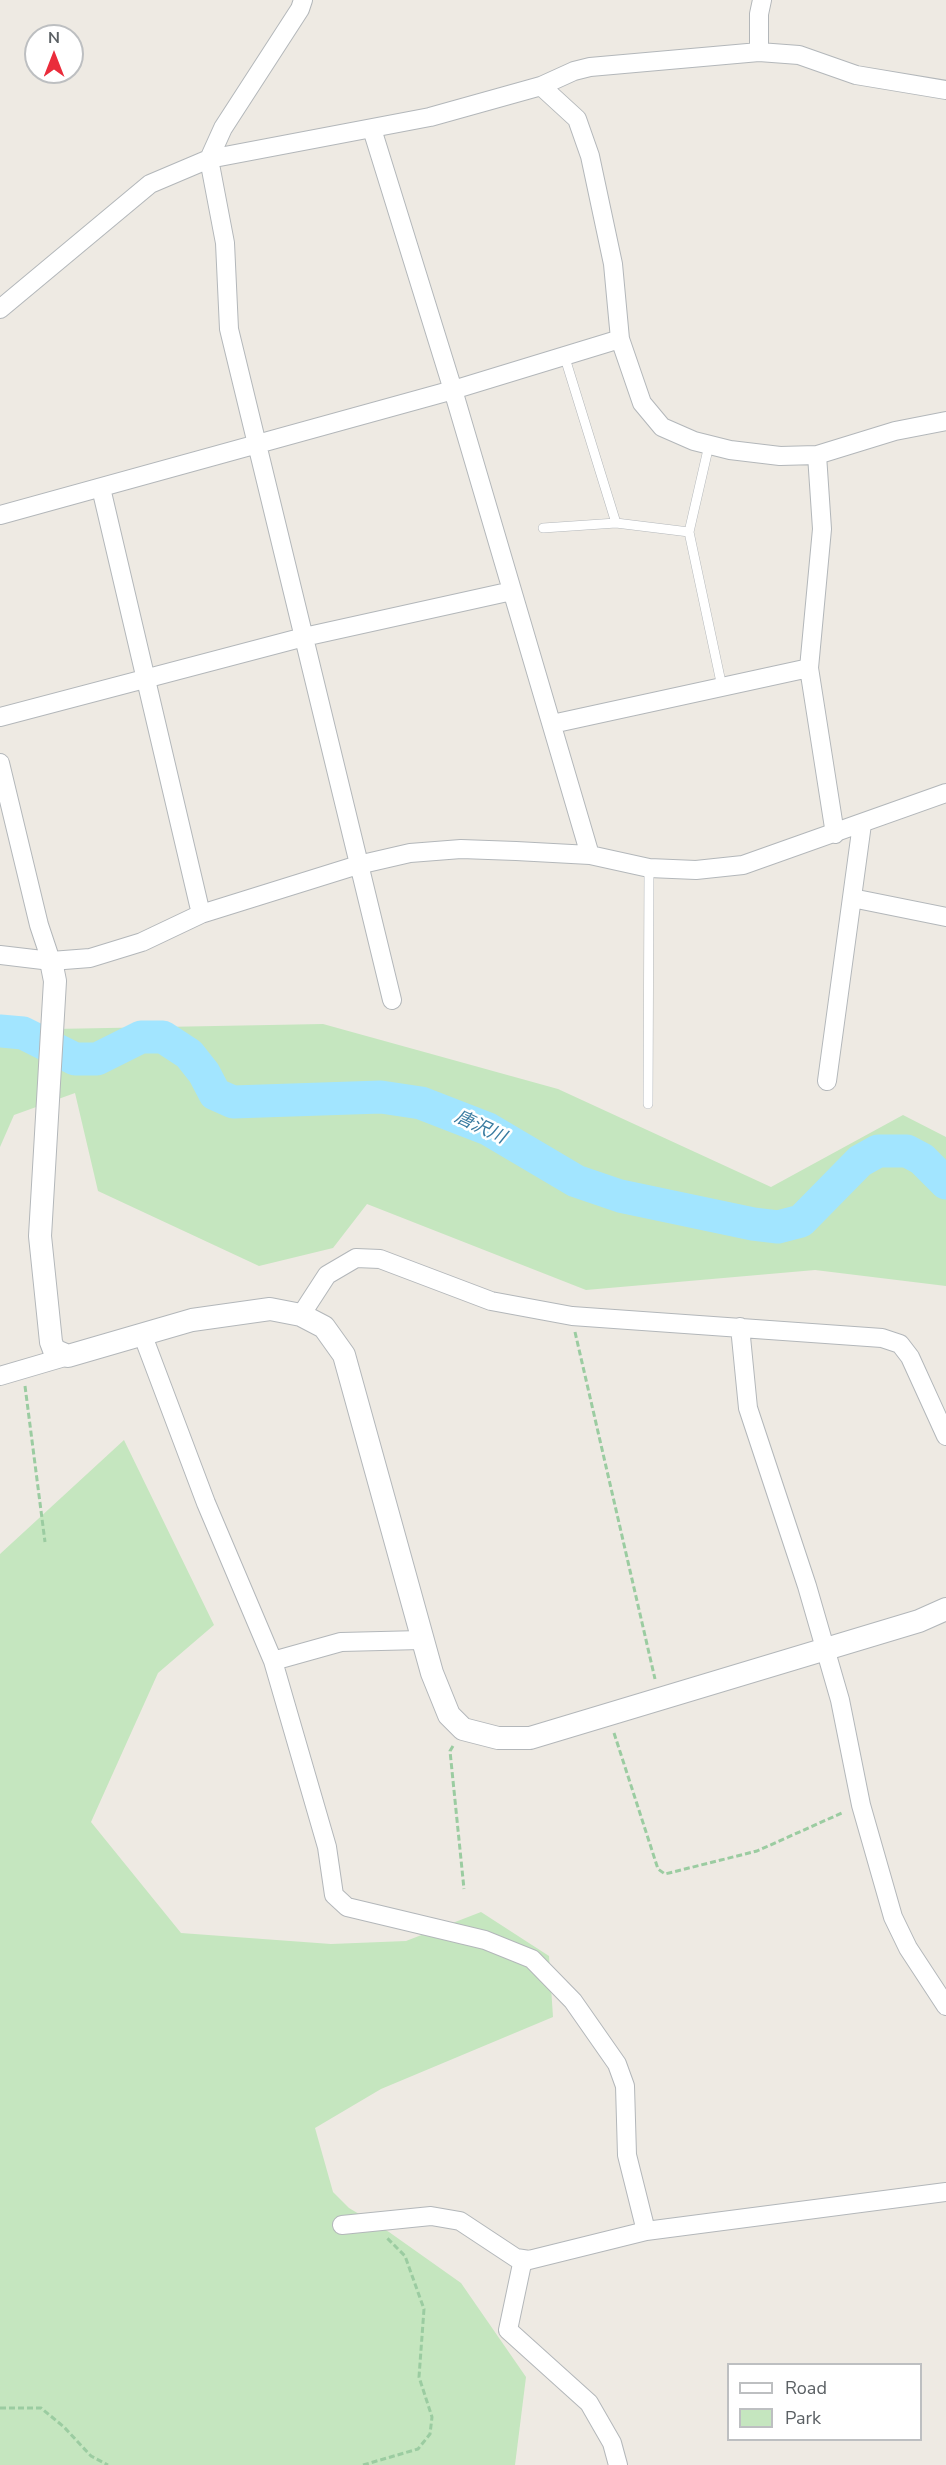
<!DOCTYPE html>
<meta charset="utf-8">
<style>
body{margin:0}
#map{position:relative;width:946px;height:2465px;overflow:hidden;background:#eeeae3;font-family:"Nunito Sans",sans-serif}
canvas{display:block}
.legend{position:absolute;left:727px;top:2363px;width:195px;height:78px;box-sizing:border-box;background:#fff;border:2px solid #bdbfc1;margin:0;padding:8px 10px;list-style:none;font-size:18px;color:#5b6064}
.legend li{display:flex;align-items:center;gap:12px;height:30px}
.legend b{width:30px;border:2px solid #bdbfc1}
.north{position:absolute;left:24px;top:24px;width:60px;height:60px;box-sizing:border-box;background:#fff;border:2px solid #bdbfc1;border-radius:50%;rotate:0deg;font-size:16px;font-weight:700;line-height:24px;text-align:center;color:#5b6064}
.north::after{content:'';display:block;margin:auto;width:21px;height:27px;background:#ea2c3b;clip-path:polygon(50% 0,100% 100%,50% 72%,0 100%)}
</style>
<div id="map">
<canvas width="946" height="2465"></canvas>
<ul class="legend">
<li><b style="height:8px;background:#fff"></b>Road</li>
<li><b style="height:16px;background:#c5e6bf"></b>Park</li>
</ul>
<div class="north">N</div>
</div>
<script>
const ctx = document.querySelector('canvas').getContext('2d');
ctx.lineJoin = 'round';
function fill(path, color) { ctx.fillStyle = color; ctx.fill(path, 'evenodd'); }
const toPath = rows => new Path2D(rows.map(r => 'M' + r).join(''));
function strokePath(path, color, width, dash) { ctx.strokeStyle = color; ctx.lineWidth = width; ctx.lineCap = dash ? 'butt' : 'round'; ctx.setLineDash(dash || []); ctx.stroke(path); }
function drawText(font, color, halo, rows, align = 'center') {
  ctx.font = font + ' "Nunito Sans","Noto Sans JP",sans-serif'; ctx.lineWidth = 5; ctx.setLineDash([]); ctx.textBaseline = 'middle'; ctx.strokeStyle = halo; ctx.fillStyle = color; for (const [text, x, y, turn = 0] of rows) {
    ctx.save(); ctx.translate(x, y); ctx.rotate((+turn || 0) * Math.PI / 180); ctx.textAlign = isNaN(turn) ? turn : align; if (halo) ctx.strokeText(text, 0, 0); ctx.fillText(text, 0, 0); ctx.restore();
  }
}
fill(toPath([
 [323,1024,558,1089,771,1187,903,1115,946,1137,946,1286,815,1270,586,1290,367,1204,333,1248,259,1266,98,1191,75,1093,14,1115,0,1147,0,1030],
 [124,1440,214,1625,158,1673,91,1822,181,1933,331,1944,406,1941,481,1912,549,1956,553,2017,381,2089,315,2128,333,2192,349,2208,389,2232,461,2283,526,2377,515,2465,0,2465,0,1554]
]), '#c5e6bf');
strokePath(toPath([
 [0,1031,23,1033,75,1059,97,1059,141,1037,163,1037,189,1054,204,1073,215,1094,233,1102,381,1097,421,1103,488,1129,576,1181,620,1196,753,1224,778,1227,801,1221,860,1161,878,1151,907,1151,922,1159,946,1183]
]), '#a2e5ff', 33);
const service = toPath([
 [565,358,616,523],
 [709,445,689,532,722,687],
 [543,528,616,523,689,532],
 [648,1104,649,868]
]);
const minor = toPath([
 [303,0,300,9,223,128,209,159,225,243,229,329,392,1000],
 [759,52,759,14,762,0],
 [541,86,577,119,590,156,613,264,620,339,642,403,662,427,694,441,730,450,780,456,817,455,895,431,946,421],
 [372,129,453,390,590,855],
 [0,309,150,184,209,159,430,117,541,86,574,71,590,67,759,52,799,55,856,75,946,90],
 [817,455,822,529,809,668,835,834],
 [101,488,201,914],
 [0,515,453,390,620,339],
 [0,717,304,637,512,591],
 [552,724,809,668],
 [0,763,39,925,51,961],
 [852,898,946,917],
 [0,955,51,961,90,958,142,942,201,914,358,865,410,853,461,849,516,851,590,855,649,868,696,870,743,865,946,793],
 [827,1081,862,824],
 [301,1315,327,1275,356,1258,380,1259,491,1301,572,1316,882,1338,900,1344,910,1357,946,1436],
 [740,1327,748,1408,807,1586,840,1700,861,1805,893,1917,908,1948,946,2006],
 [143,1336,206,1503,273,1661,327,1847,334,1895,347,1907,485,1940,532,1959,573,2001,617,2064,625,2086,627,2155,646,2231],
 [0,1376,68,1356],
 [273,1661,341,1642,421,1640],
 [342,2225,431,2216,460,2221,516,2258,529,2260,646,2231,946,2192],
 [523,2259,508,2330,589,2403,612,2443,618,2465]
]);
const tertiary = toPath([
 [51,961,55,981,40,1236,51,1342,54,1350,68,1356,192,1320,270,1309,301,1315,324,1327,344,1355,432,1673,449,1715,463,1729,498,1738,530,1738,919,1621,946,1609]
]);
strokePath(service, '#b3b7ba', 10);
strokePath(minor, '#b3b7ba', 20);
strokePath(tertiary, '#b3b7ba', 24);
strokePath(toPath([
 [575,1332,655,1679],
 [25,1386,45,1542],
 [614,1733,658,1869,665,1874,757,1851,844,1812],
 [453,1746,450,1751,464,1889],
 [0,2408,41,2408,64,2427,91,2456,108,2465],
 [363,2465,418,2449,430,2434,432,2417,419,2377,424,2309,405,2256,387,2238]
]), '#9bcca1', 3, [6, 3]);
strokePath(service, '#fff', 9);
strokePath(minor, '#fff', 18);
strokePath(tertiary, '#fff', 22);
drawText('italic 18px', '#397ba0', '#fff', [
 ["唐沢川",480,1128,25]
]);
</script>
